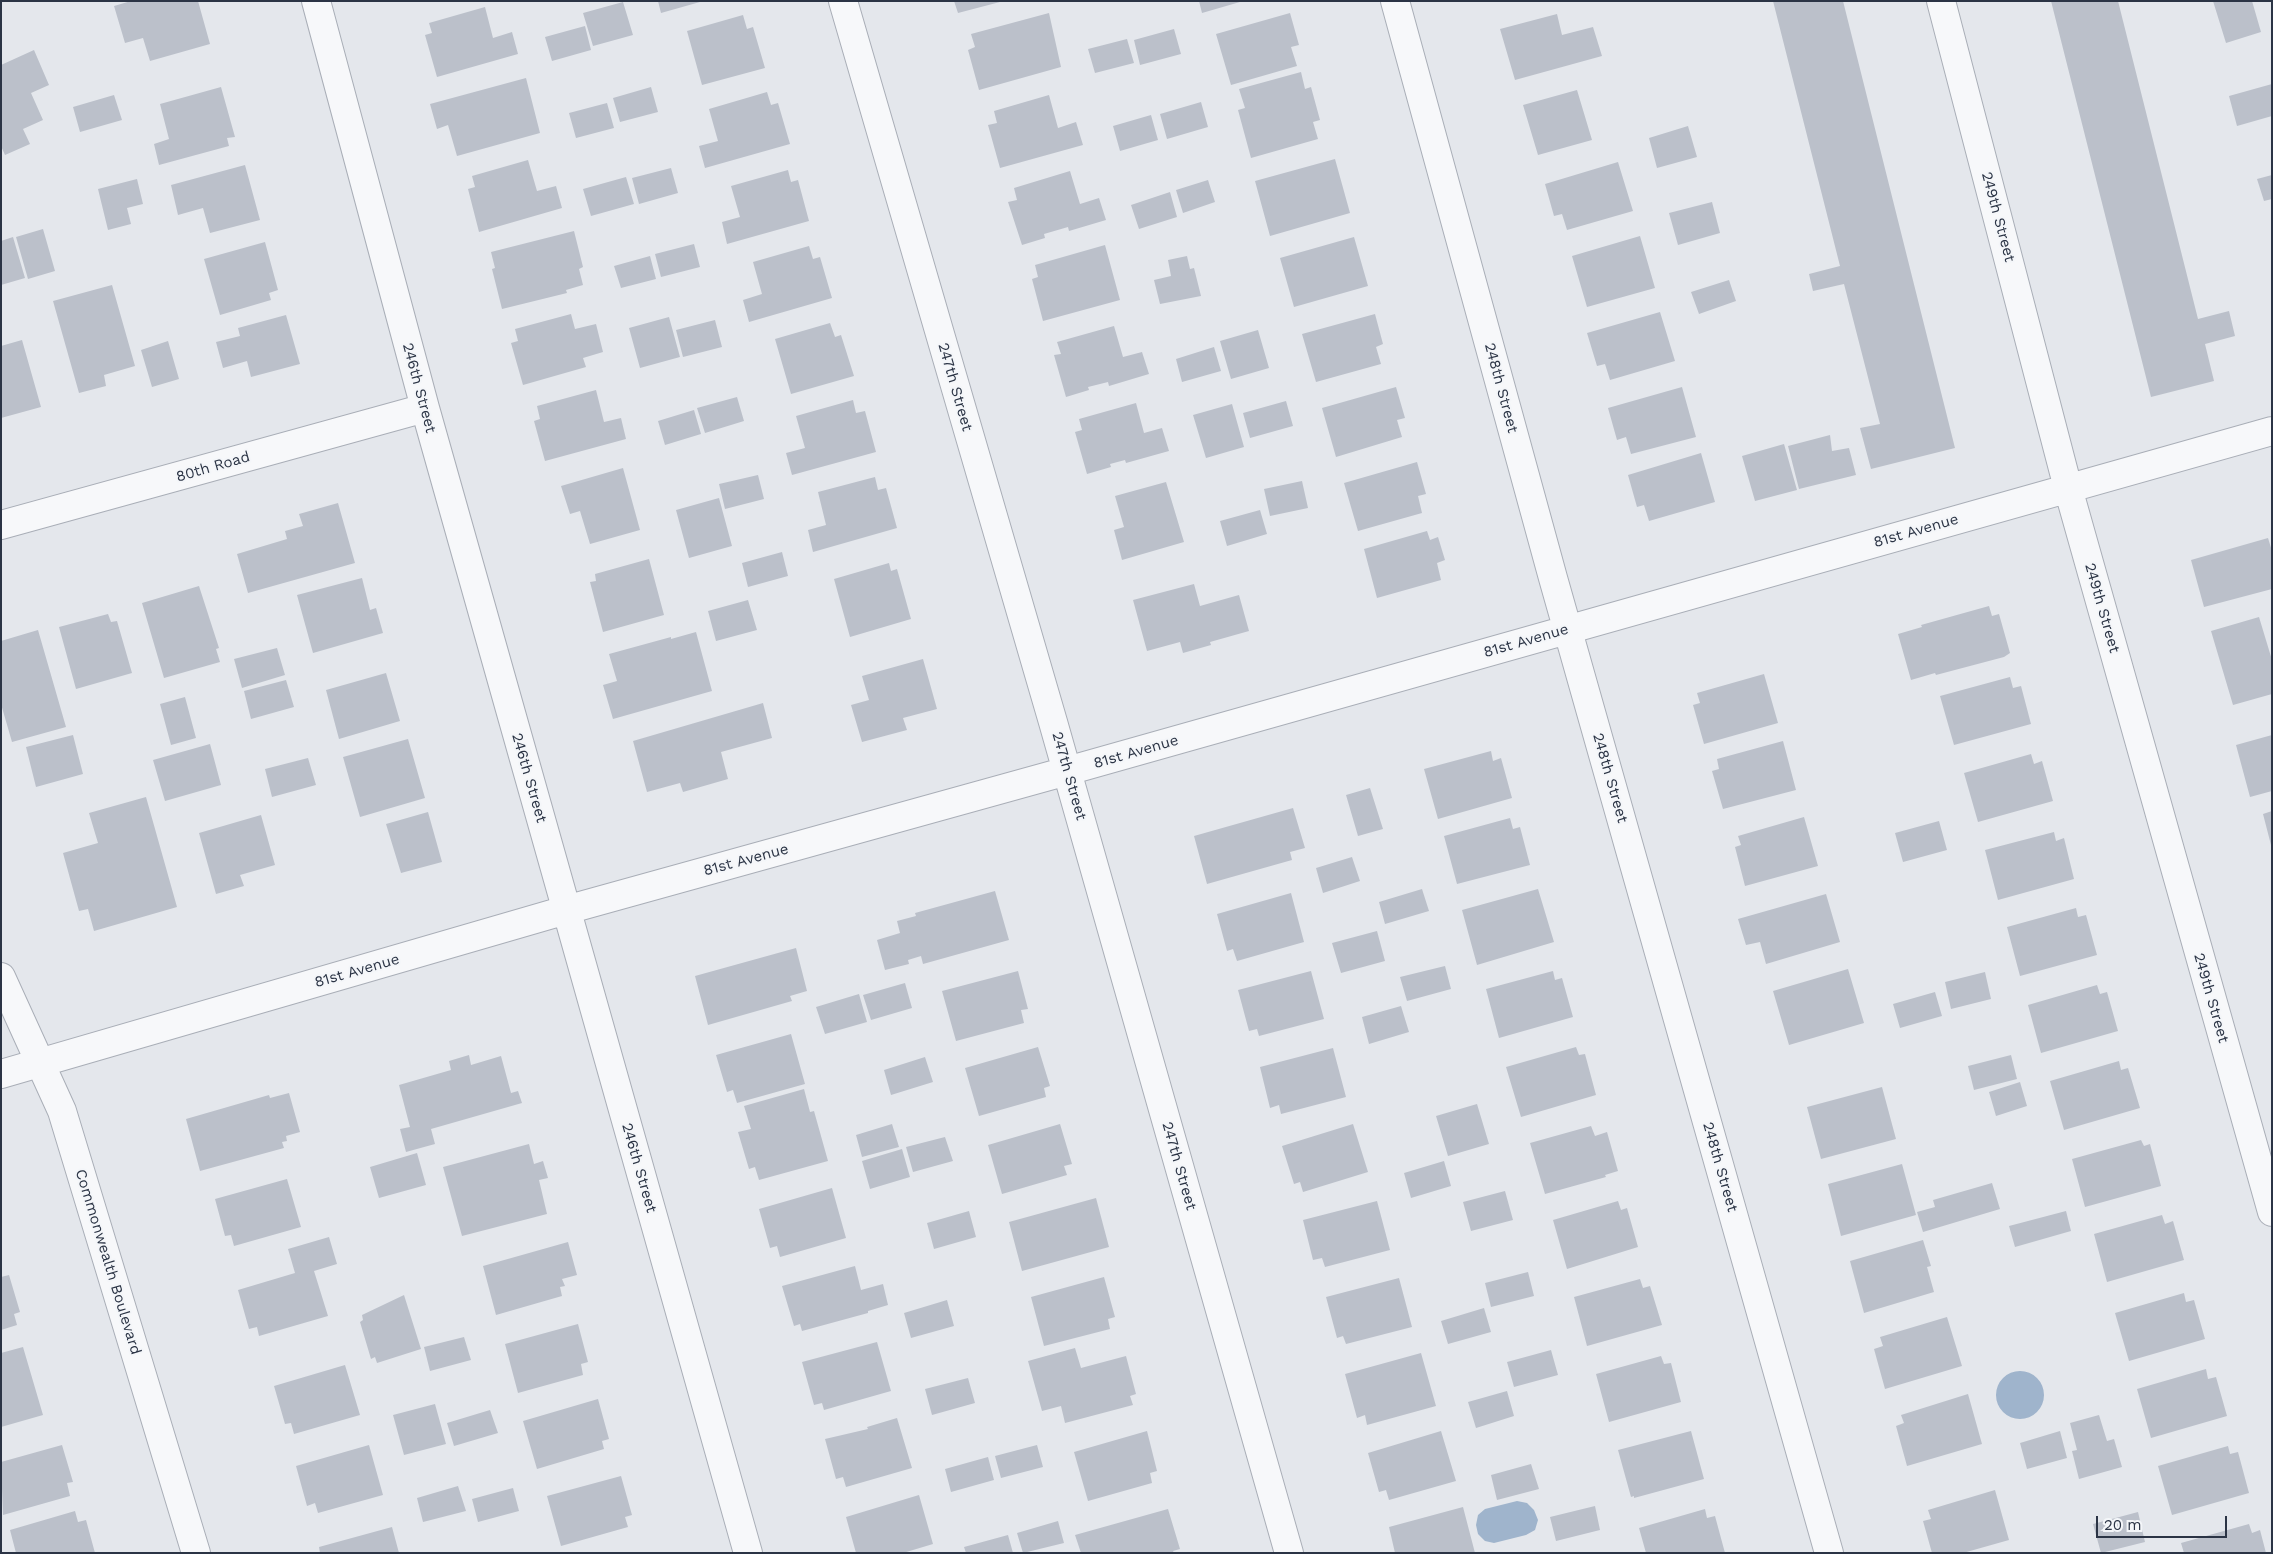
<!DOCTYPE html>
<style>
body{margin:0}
#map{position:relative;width:2273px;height:1554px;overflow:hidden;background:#e4e7ec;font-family:"Work Sans",sans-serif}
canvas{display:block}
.frame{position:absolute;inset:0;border:2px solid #2b3445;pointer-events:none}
.scale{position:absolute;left:2096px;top:1516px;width:131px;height:22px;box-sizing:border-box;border:2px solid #2b3445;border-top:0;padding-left:6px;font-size:15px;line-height:18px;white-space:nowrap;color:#2b3445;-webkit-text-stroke:4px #f4f6f9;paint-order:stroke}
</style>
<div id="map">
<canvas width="2273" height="1554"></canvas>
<div class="frame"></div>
<div class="scale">20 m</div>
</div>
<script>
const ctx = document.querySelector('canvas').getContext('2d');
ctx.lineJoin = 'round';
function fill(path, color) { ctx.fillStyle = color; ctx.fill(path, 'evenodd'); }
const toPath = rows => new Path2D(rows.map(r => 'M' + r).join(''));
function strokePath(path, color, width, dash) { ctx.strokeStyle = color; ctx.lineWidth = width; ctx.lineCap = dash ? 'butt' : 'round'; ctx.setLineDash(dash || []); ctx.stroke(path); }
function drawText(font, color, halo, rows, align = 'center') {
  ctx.font = font + ' "Work Sans",sans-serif'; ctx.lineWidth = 4; ctx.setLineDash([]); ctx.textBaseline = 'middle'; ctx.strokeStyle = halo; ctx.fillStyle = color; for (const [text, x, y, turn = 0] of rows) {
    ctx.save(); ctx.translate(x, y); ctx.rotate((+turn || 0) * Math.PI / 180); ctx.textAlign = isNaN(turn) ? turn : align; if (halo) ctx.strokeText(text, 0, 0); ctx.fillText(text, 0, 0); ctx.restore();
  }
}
fill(toPath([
 '1996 1395a24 24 0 1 1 48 0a24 24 0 1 1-48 0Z',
 [1517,1501,1527,1503,1534,1510,1538,1520,1535,1530,1526,1535,1494,1543,1485,1541,1478,1534,1476,1525,1478,1515,1485,1509]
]), '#9fb4cc');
fill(toPath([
 [131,1,198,1,210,44,150,61,143,38,125,43,114,6],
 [658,1,700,1,700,2,661,13],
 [954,1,1000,1,1000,2,958,13],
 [1199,1,1240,1,1240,2,1202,13],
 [1773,1,1843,1,1955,448,1871,469,1860,428,1880,424,1844,284,1813,291,1809,274,1840,266],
 [2051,1,2118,1,2198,319,2229,311,2235,336,2205,344,2214,381,2151,397],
 [2213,1,2252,1,2261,32,2226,43],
 [623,2,633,35,593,46,583,13],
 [485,7,493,38,512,32,518,54,437,77,425,35,432,33,429,23],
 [1049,13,1061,67,979,90,968,50,975,47,971,34],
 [1290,13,1299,45,1291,47,1297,66,1231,85,1216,34],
 [1557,14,1562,35,1593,27,1602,56,1515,80,1500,29],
 [743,15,747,29,753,27,765,68,702,85,687,31],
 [585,26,591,50,552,61,545,37],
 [1174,29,1181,54,1140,65,1134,40],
 [1127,39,1134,63,1095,73,1088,49],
 [34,50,49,85,31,93,43,120,23,129,30,144,5,155,1,146,1,65],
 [1301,72,1305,89,1311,87,1320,120,1313,122,1318,139,1251,158,1238,110,1245,108,1239,89],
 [526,78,540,133,457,156,448,125,437,129,430,104],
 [2272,84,2272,116,2237,126,2229,96],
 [221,87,235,137,227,138,229,146,159,165,154,144,169,139,160,104],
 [651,87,658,112,620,122,613,98],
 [1577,90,1592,140,1538,155,1523,105],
 [767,92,771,105,778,103,790,144,705,168,699,146,718,141,709,109],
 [114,95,122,120,80,132,73,107],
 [1049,95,1058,128,1076,122,1083,145,1000,168,988,125,997,123,994,111],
 [1201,102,1208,127,1167,139,1160,114],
 [607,103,614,128,576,138,569,113],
 [1151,115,1158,140,1120,151,1113,126],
 [1688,126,1697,157,1657,168,1649,138],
 [1335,159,1350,213,1270,236,1255,181],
 [528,160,537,191,556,186,562,208,479,232,468,189,475,187,472,176],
 [1618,162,1633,211,1567,230,1562,214,1554,216,1545,184],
 [245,165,260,220,210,233,203,208,178,215,171,185],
 [671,168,678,193,639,204,632,178],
 [788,170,791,182,798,180,809,221,727,244,722,222,740,217,731,186],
 [1070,171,1080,204,1099,198,1106,220,1069,231,1068,227,1044,234,1045,238,1022,245,1008,202,1017,200,1014,188],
 [2272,175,2272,199,2264,201,2257,179],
 [626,177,634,204,591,216,583,189],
 [137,179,143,204,127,208,131,224,108,230,98,189],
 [1208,180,1215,202,1183,213,1176,190],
 [1170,192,1177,217,1139,229,1131,205],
 [1712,202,1720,233,1678,245,1669,213],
 [43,229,55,271,28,279,16,237],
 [574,231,583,267,579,269,583,285,566,290,567,293,502,309,492,269,495,268,491,252],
 [1640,236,1655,288,1587,307,1572,256],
 [13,237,25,278,1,285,1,241],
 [1354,237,1368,286,1294,307,1280,258],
 [265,242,278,290,269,293,271,300,220,315,204,259],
 [694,244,700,267,661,277,655,254],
 [1105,245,1120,300,1043,321,1032,279,1038,277,1035,265],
 [809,246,813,259,820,257,832,298,749,322,743,300,762,294,753,262],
 [650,256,656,279,621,288,614,266],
 [1187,256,1190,269,1194,268,1201,296,1160,304,1154,280,1171,276,1168,260],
 [1729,280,1736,301,1699,314,1691,292],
 [112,285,135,366,104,375,106,386,79,393,53,301],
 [1660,312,1675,361,1610,380,1605,364,1597,366,1587,333],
 [571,314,575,329,596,324,603,352,583,358,586,367,523,385,511,343,518,341,515,329],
 [1375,314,1383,344,1376,347,1381,364,1316,382,1302,334],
 [286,315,300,364,251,377,247,361,223,368,216,342,240,336,238,328],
 [669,317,680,357,640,368,629,328],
 [715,320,722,347,683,357,676,330],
 [830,323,835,337,841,335,854,376,791,394,775,339],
 [1114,326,1123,357,1142,352,1149,374,1109,386,1108,382,1088,387,1089,390,1066,397,1054,355,1061,354,1057,342],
 [1258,330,1269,368,1231,379,1220,341],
 [22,340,41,407,1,418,1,346],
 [168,341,179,379,152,387,141,350],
 [1214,347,1221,371,1182,382,1176,359],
 [1396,387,1405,418,1397,420,1402,437,1336,457,1322,408],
 [1682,387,1696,437,1631,454,1626,437,1617,440,1608,408],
 [596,390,604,422,621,418,626,439,545,461,534,421,540,419,537,406],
 [737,397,744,421,705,433,697,408],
 [853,400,856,413,865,411,876,452,792,475,786,453,805,448,796,416],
 [1286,401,1293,426,1250,438,1243,413],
 [1136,403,1144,433,1162,428,1169,451,1126,463,1125,460,1110,464,1111,467,1087,474,1075,432,1082,430,1079,419],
 [1232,404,1244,447,1206,458,1193,415],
 [694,410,701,434,665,445,658,421],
 [1830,435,1832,451,1849,448,1856,475,1799,489,1788,446],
 [1784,444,1797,490,1755,501,1742,456],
 [1701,453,1715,502,1649,521,1644,505,1637,507,1628,475],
 [1417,462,1426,494,1418,496,1422,513,1358,531,1344,483],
 [623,468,640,530,590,544,580,511,570,514,561,486],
 [758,475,764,499,725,509,719,484],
 [875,477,878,490,886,488,897,528,813,552,808,530,826,525,818,492],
 [1302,481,1308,508,1270,516,1264,489],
 [1166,482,1184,542,1122,560,1114,530,1124,527,1115,496],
 [719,498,732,546,689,558,676,510],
 [338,503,355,563,248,593,237,554,287,539,285,531,303,526,299,514],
 [1260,510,1267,534,1227,546,1220,521],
 [1427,531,1430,540,1438,537,1445,560,1437,563,1441,580,1377,598,1364,549],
 [2268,538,2272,551,2272,589,2204,607,2191,560],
 [782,552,788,576,748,587,742,563],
 [649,559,664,615,603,632,590,582,596,581,595,574],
 [889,563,891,571,897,569,911,619,850,637,834,579],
 [362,578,370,610,376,608,383,633,313,653,297,595],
 [1194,584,1200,606,1239,595,1249,631,1210,642,1211,645,1183,653,1180,642,1147,651,1133,600],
 [199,586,219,648,216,649,220,662,164,678,142,603],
 [748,600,757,630,716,641,708,611],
 [1989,606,1992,616,1999,614,2010,653,2004,657,1936,675,1935,673,1911,680,1898,634,1922,627,1921,625],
 [108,614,111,622,117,621,132,673,76,689,59,627],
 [2259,617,2272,660,2272,694,2233,705,2211,631],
 [38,630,66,727,12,742,1,704,1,641],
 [696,632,712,691,613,719,603,685,617,681,609,654,671,637,671,639],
 [277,648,285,675,242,688,234,659],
 [923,659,937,709,903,718,907,730,862,742,851,705,869,700,862,676],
 [386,673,400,721,339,739,326,690],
 [1764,674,1778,723,1704,744,1693,705,1700,703,1697,693],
 [2010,677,2013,688,2021,686,2031,724,1954,745,1940,696],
 [286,680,294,707,251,719,244,691],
 [185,697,196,738,171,745,160,704],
 [763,703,772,738,721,752,728,779,683,792,680,783,647,792,633,741],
 [73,735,83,774,36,787,26,747],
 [2272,735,2272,791,2250,797,2236,745],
 [408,739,425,798,360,817,343,757],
 [1783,741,1796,790,1723,809,1712,771,1719,769,1717,759],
 [210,744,221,785,165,801,153,760],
 [1491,751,1493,761,1501,758,1512,798,1438,819,1424,769],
 [2031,754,2034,764,2042,761,2053,801,1978,822,1964,773],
 [308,758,316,785,272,797,265,769],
 [1370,788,1383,829,1358,836,1346,795],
 [146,797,177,907,94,931,88,909,79,911,63,853,98,843,89,813],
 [1293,808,1305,848,1290,852,1292,860,1207,884,1194,836],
 [2272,811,2272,845,2271,845,2263,814],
 [428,812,442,862,401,873,386,824],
 [261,815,275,865,240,875,244,886,216,894,199,833],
 [1804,817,1818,866,1745,886,1735,847,1741,845,1738,836],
 [1510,818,1513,829,1520,827,1530,865,1457,884,1444,836],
 [1939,821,1947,850,1903,862,1895,833],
 [2054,832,2056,841,2064,838,2074,879,1998,900,1985,850],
 [1352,857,1360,881,1323,893,1316,868],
 [1422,889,1429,911,1385,924,1379,902],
 [1538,889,1554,942,1477,965,1462,910],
 [995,891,1009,940,923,964,921,956,908,960,909,964,885,970,877,940,900,933,897,921,916,916,915,913],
 [1291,893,1304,942,1237,961,1233,949,1227,951,1217,914],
 [1826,894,1840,942,1766,964,1760,942,1746,945,1738,919],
 [2076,908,2078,917,2086,915,2097,955,2020,976,2007,927],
 [1377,931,1385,961,1341,973,1332,943],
 [796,948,807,991,790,996,792,1001,708,1025,695,976],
 [1445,966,1451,989,1407,1001,1400,977],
 [1848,969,1864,1023,1789,1045,1773,991],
 [1018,971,1028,1009,1021,1010,1024,1023,956,1041,942,991],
 [1311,971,1324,1019,1259,1036,1257,1029,1249,1031,1238,990],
 [1553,971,1555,980,1562,978,1573,1017,1499,1038,1486,989],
 [1985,972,1991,999,1951,1009,1945,982],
 [905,983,912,1008,871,1020,863,995],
 [2097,985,2100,994,2107,992,2118,1031,2041,1053,2028,1005],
 [1935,992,1942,1016,1900,1028,1893,1004],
 [859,994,867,1022,825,1034,816,1007],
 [1401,1006,1409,1032,1369,1044,1362,1017],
 [791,1034,805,1084,737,1103,733,1090,727,1092,716,1055],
 [1038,1047,1050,1086,1044,1088,1046,1097,979,1116,965,1068],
 [1576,1047,1579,1055,1585,1054,1596,1095,1521,1117,1506,1067],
 [1333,1048,1346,1097,1281,1114,1279,1105,1270,1108,1260,1067],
 [469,1055,471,1065,501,1056,511,1093,518,1091,522,1103,431,1129,435,1144,406,1152,400,1129,410,1127,399,1085,451,1070,449,1061],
 [2011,1055,2017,1079,1974,1090,1968,1066],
 [925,1057,933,1082,891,1095,884,1070],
 [2119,1061,2121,1070,2128,1068,2140,1108,2064,1130,2050,1081],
 [2020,1082,2027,1106,1996,1116,1989,1092],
 [1882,1087,1896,1139,1821,1159,1807,1107],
 [804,1089,810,1112,814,1111,828,1161,759,1180,755,1167,749,1169,738,1132,751,1129,744,1106],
 [289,1093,300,1132,286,1136,287,1141,282,1142,284,1148,200,1171,186,1119,269,1095,270,1098],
 [1477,1104,1489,1144,1448,1156,1436,1116],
 [892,1124,899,1147,862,1157,856,1135],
 [1060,1124,1072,1164,1064,1166,1067,1175,1002,1194,988,1145],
 [1353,1124,1368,1172,1303,1192,1300,1182,1294,1184,1282,1146],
 [1591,1126,1595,1136,1607,1132,1618,1171,1605,1175,1606,1177,1545,1194,1530,1143],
 [945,1137,953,1161,913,1172,906,1147],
 [2141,1140,2144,1146,2150,1144,2161,1186,2085,1207,2072,1159],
 [529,1144,534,1164,543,1161,548,1178,539,1180,547,1214,462,1236,443,1167],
 [902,1149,910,1177,870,1189,862,1161],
 [417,1153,426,1185,379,1198,370,1167],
 [1444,1161,1451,1186,1411,1198,1404,1173],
 [1902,1164,1916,1215,1841,1236,1828,1184],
 [287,1179,301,1227,234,1246,231,1235,225,1236,215,1199],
 [1992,1183,2000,1209,1923,1232,1917,1212,1935,1207,1933,1200],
 [832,1188,846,1238,780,1257,777,1246,770,1248,759,1209],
 [1505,1191,1513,1220,1471,1231,1463,1202],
 [1096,1198,1109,1247,1022,1271,1009,1222],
 [1377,1201,1390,1250,1325,1267,1322,1258,1313,1260,1303,1220],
 [1618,1201,1621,1210,1627,1208,1638,1247,1567,1269,1553,1220],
 [969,1211,976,1237,934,1249,927,1223],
 [2066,1211,2071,1231,2015,1247,2009,1226],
 [2162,1215,2165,1224,2173,1221,2184,1260,2107,1282,2094,1234],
 [329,1237,337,1264,314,1271,328,1316,259,1336,257,1327,249,1329,238,1290,295,1273,288,1249],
 [1923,1240,1931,1266,1927,1267,1934,1292,1864,1313,1850,1261],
 [568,1242,577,1275,562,1279,565,1286,560,1287,562,1296,496,1315,483,1266],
 [855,1266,861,1290,883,1284,888,1305,868,1311,868,1313,802,1331,800,1324,794,1326,782,1286],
 [1528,1272,1534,1296,1491,1307,1485,1283],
 [9,1275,20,1312,14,1314,17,1325,1,1330,1,1277],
 [1104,1277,1115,1317,1108,1319,1110,1329,1044,1346,1031,1297],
 [1399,1278,1412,1327,1346,1344,1343,1336,1337,1338,1326,1297],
 [1640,1279,1643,1288,1650,1286,1662,1325,1587,1346,1574,1297],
 [2184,1293,2186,1302,2194,1300,2205,1339,2129,1361,2115,1313],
 [404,1295,421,1349,377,1363,375,1357,371,1359,360,1322,363,1320,362,1315],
 [947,1300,954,1326,911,1338,904,1313],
 [1484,1308,1491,1332,1448,1344,1441,1321],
 [1947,1317,1962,1366,1885,1389,1874,1349,1883,1346,1880,1337],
 [578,1324,588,1362,581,1364,583,1375,518,1393,505,1344],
 [464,1337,471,1360,430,1371,424,1347],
 [877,1342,891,1391,824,1410,822,1403,814,1405,802,1362],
 [23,1347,43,1415,1,1427,1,1353],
 [1075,1348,1081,1368,1126,1356,1136,1394,1130,1396,1133,1405,1065,1423,1061,1406,1042,1411,1028,1361],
 [1551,1350,1558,1375,1514,1387,1507,1362],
 [1421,1353,1436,1406,1367,1425,1365,1415,1357,1418,1345,1374],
 [1661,1356,1664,1364,1671,1363,1681,1402,1609,1422,1596,1374],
 [345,1365,360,1415,294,1434,291,1423,285,1424,274,1386],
 [2206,1369,2208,1379,2216,1377,2227,1416,2151,1438,2137,1389],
 [968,1378,975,1403,932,1415,925,1389],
 [1507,1391,1514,1416,1476,1428,1468,1402],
 [1968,1394,1982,1444,1907,1466,1896,1426,1904,1423,1901,1415],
 [598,1399,609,1439,602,1441,604,1449,537,1469,523,1421],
 [435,1404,446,1444,404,1455,393,1415],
 [490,1410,498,1433,454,1446,447,1423],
 [2099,1415,2107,1441,2114,1439,2122,1467,2079,1479,2072,1451,2077,1450,2070,1423],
 [897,1418,912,1468,846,1487,843,1477,836,1479,825,1439,868,1429,867,1427],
 [1147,1431,1157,1471,1150,1473,1152,1483,1088,1501,1074,1452],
 [1441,1431,1456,1481,1389,1500,1386,1490,1379,1492,1368,1453],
 [1691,1431,1704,1479,1634,1498,1634,1496,1631,1497,1618,1450],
 [2060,1431,2067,1458,2027,1469,2020,1443],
 [62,1445,73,1482,67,1483,70,1496,3,1515,1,1462],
 [369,1445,383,1495,318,1513,315,1503,307,1506,296,1466],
 [1037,1445,1043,1467,1001,1478,995,1456],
 [2228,1446,2230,1454,2238,1452,2249,1493,2172,1515,2158,1466],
 [988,1457,994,1480,951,1492,945,1469],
 [1531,1464,1539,1489,1497,1500,1491,1475],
 [621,1476,632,1515,625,1517,628,1527,561,1546,547,1496],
 [458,1486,466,1511,423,1522,417,1498],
 [513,1488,519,1511,478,1522,472,1499],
 [1995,1490,2009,1540,1963,1553,1932,1553,1923,1521,1931,1519,1928,1510],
 [919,1495,933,1544,903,1553,856,1553,846,1517],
 [1595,1506,1600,1530,1556,1541,1550,1517],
 [1463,1507,1475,1553,1395,1553,1389,1527],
 [1168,1509,1180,1549,1173,1551,1174,1553,1081,1553,1075,1535],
 [1705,1509,1707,1518,1715,1516,1725,1553,1646,1553,1639,1528],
 [75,1511,78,1522,86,1520,95,1553,16,1553,10,1530],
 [2138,1512,2145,1542,2101,1553,2093,1524],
 [1058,1521,1064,1543,1023,1553,1017,1533],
 [2249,1524,2252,1533,2260,1530,2266,1553,2184,1553,2181,1543],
 [392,1527,399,1553,320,1553,319,1547],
 [1008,1535,1013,1553,966,1553,964,1547]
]), '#bbc0ca');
const minor = toPath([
 [316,1,425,408,748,1553],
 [843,1,1053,722,1289,1553],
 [1395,1,1553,578,1829,1553],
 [1941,1,2068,488,2272,1212],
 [1,525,425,408],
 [1,1074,566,910,1067,771,2272,431]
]);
const tertiary = toPath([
 [1,977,62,1111,196,1553]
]);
strokePath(minor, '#a9aeb7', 30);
strokePath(tertiary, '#a9aeb7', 30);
strokePath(minor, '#f7f8fa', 28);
strokePath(tertiary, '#f7f8fa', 28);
drawText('15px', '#2b3445', '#f4f6f9', [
 ["249th Street",1998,217,75],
 ["247th Street",955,387,74],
 ["246th Street",419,388,75],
 ["248th Street",1501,388,75],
 ["80th Road",213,467,-16],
 ["81st Avenue",1916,531,-16],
 ["249th Street",2102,608,74],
 ["81st Avenue",1526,641,-16],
 ["81st Avenue",1136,752,-16],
 ["247th Street",1069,776,74],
 ["246th Street",529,778,74],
 ["248th Street",1610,778,74],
 ["81st Avenue",746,860,-15],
 ["81st Avenue",357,971,-16],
 ["249th Street",2211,998,74],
 ["247th Street",1179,1166,74],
 ["248th Street",1720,1167,74],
 ["246th Street",639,1168,74],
 ["Commonwealth Boulevard",108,1262,73]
]);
</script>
